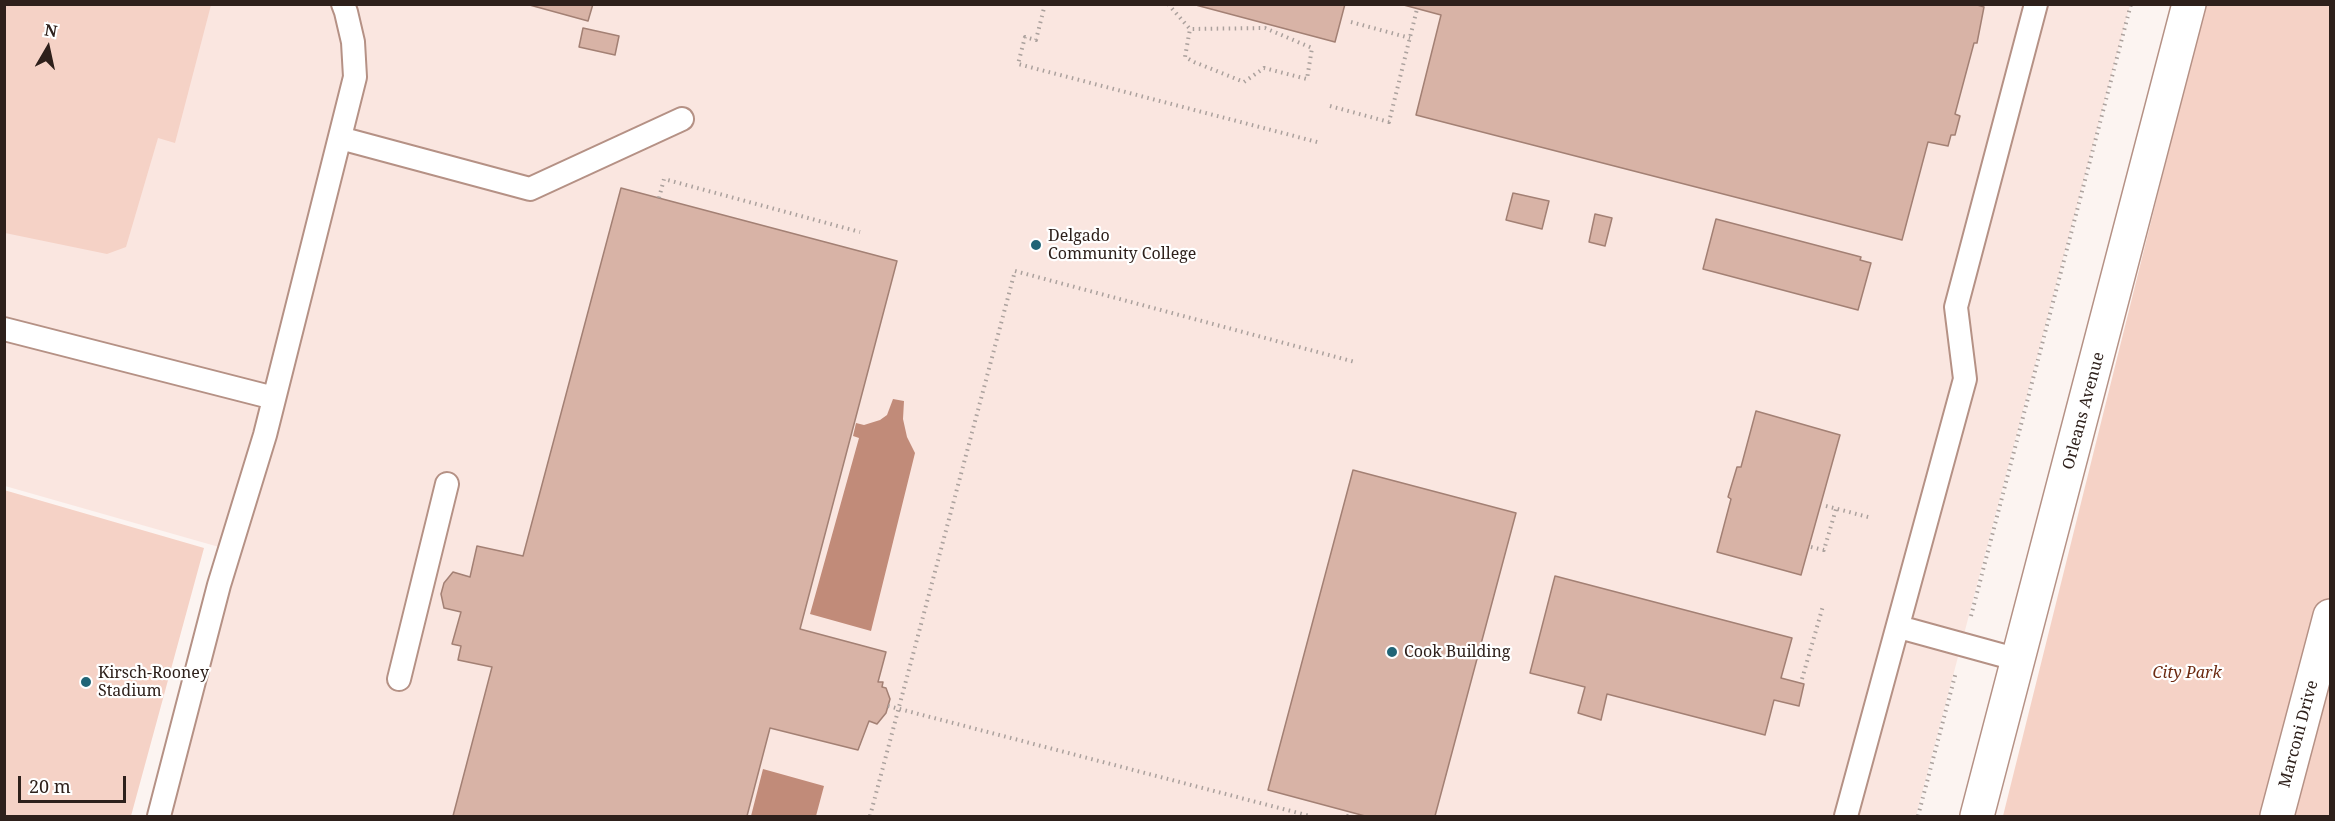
<!DOCTYPE html>
<style>
body{margin:0}
#map{position:relative;width:2335px;height:821px;overflow:hidden;background:#fcf4f1;font-family:"Noto Serif",serif}
canvas{display:block}
.frame{position:absolute;inset:0;border:6px solid #2e201b;pointer-events:none}
.north{position:absolute;left:18px;top:18px;width:60px;height:60px;-webkit-text-stroke:4px #fff;paint-order:stroke;rotate:9deg;font-size:16px;font-weight:700;line-height:24px;text-align:center;color:#2e201b}
.north::after{content:'';display:block;margin:auto;width:21px;height:27px;background:#2e201b;clip-path:polygon(50% 0,100% 100%,50% 72%,0 100%)}
.scale{position:absolute;left:18px;top:776px;width:108px;height:27px;box-sizing:border-box;border:3px solid #2e201b;border-top:0;padding-left:8px;font-size:18px;line-height:21px;white-space:nowrap;color:#2e201b;-webkit-text-stroke:4px #fff;paint-order:stroke}
</style>
<div id="map">
<canvas width="2335" height="821"></canvas>
<div class="frame"></div>
<div class="north">N</div>
<div class="scale">20 m</div>
</div>
<script>
const ctx = document.querySelector('canvas').getContext('2d');
ctx.lineJoin = 'round';
function fill(path, color) { ctx.fillStyle = color; ctx.fill(path, 'evenodd'); }
const toPath = rows => new Path2D(rows.map(r => 'M' + r).join(''));
function strokePath(path, color, width, dash) { ctx.strokeStyle = color; ctx.lineWidth = width; ctx.lineCap = dash ? 'butt' : 'round'; ctx.setLineDash(dash || []); ctx.stroke(path); }
function drawText(font, color, halo, rows, align = 'center') {
  ctx.font = font + ' "Noto Serif",serif'; ctx.lineWidth = 4.5; ctx.setLineDash([]); ctx.textBaseline = 'middle'; ctx.strokeStyle = halo; ctx.fillStyle = color; for (const [text, x, y, turn = 0] of rows) {
    ctx.save(); ctx.translate(x, y); ctx.rotate((+turn || 0) * Math.PI / 180); ctx.textAlign = isNaN(turn) ? turn : align; if (halo) ctx.strokeText(text, 0, 0); ctx.fillText(text, 0, 0); ctx.restore();
  }
}
fill(toPath([
 [4,5,2130,5,1916,816,151,816,219,547,5,486]
]), '#fae6e0');
fill(toPath([
 [4,5,211,5,175,143,158,138,126,247,107,254,5,233],
 [2205,5,2330,5,2330,816,2003,816],
 [4,490,204,548,131,816,5,816]
]), '#f5d2c6');
fill(toPath([
 [893,399,904,401,903,419,907,437,915,453,871,631,810,614,859,438,853,436,856,423,864,425,880,420,887,415],
 [763,769,824,786,816,816,751,816]
]), '#c18b79');
const building = toPath([
 [526,4,593,4,588,21,526,4],
 [1192,4,1345,4,1335,42,1192,4],
 [1400,4,1974,4,1984,7,1977,43,1974,43,1955,114,1960,116,1955,135,1951,135,1948,146,1928,142,1902,240,1416,115,1441,15,1400,4],
 [583,28,619,36,615,55,579,47,583,28],
 [621,188,897,261,800,629,886,652,878,682,883,682,882,687,886,688,890,699,886,713,877,724,869,721,858,750,770,728,747,816,453,816,492,667,458,660,461,646,452,644,461,612,444,608,441,594,444,583,453,572,470,577,477,546,523,556,621,188],
 [1513,193,1549,201,1542,229,1506,220,1513,193],
 [1595,214,1612,218,1605,246,1589,242,1595,214],
 [1716,219,1861,257,1860,260,1871,263,1858,310,1703,269,1716,219],
 [1756,411,1840,435,1801,575,1717,552,1731,499,1728,497,1737,467,1741,467,1756,411],
 [1353,470,1516,513,1435,816,1365,816,1268,790,1353,470],
 [1555,576,1792,638,1781,678,1804,684,1799,706,1774,700,1765,735,1607,694,1601,720,1578,713,1585,687,1530,673,1555,576]
]);
fill(building, '#d8b3a6');
strokePath(building, '#a38074', 1.5);
const service = toPath([
 [340,138,530,189,682,119],
 [4,329,274,398],
 [1899,627,2019,660],
 [399,679,447,484],
 [159,816,219,585,265,435,355,77,353,42,346,12,343,4],
 [1846,816,1965,379,1956,307,2036,4]
]);
const tertiary = toPath([
 [1977,816,2189,4],
 [2277,816,2330,616]
]);
strokePath(service, '#b59185', 26);
strokePath(tertiary, '#b59185', 36);
strokePath(toPath([
 [1045,4,1036,40,1025,37,1018,64,1321,143],
 [1168,4,1190,29,1265,28,1312,48,1307,79,1264,68,1244,82,1194,62,1185,57,1190,29],
 [1351,22,1410,38],
 [1330,106,1389,122,1417,9],
 [659,198,664,179,860,232],
 [1826,506,1872,518],
 [1811,547,1824,550,1836,509],
 [1971,616,2131,4],
 [1802,679,1823,606],
 [888,706,1310,816],
 [870,816,1015,271,1355,362],
 [1348,816,1350,812],
 [1918,816,1956,672]
]), '#aba19d', 4, [1.5, 4.5]);
strokePath(service, '#fff', 22);
strokePath(tertiary, '#fff', 33);
for (const [x, y, r, color] of [
 [1036,245,6,"#206476"],
 [1392,652,6,"#206476"],
 [86,682,6,"#206476"]
]) { const dot = new Path2D(); dot.arc(x, y, r, 0, 2 * Math.PI); ctx.fillStyle = color; ctx.fill(dot); strokePath(dot, '#fff', 2); }
drawText('16px', '#2e201b', '#fff', [
 ["Delgado",1048,236],
 ["Community College",1048,254],
 ["Cook Building",1404,652],
 ["Kirsch-Rooney",98,673],
 ["Stadium",98,691]
], 'left');
drawText('16px', '#2e201b', '#fff', [
 ["Orleans Avenue",2084,411,-75],
 ["Marconi Drive",2299,734,-75]
]);
drawText('italic 16px', '#6d2b12', '#fff', [
 ["City Park",2187,673]
]);
</script>
